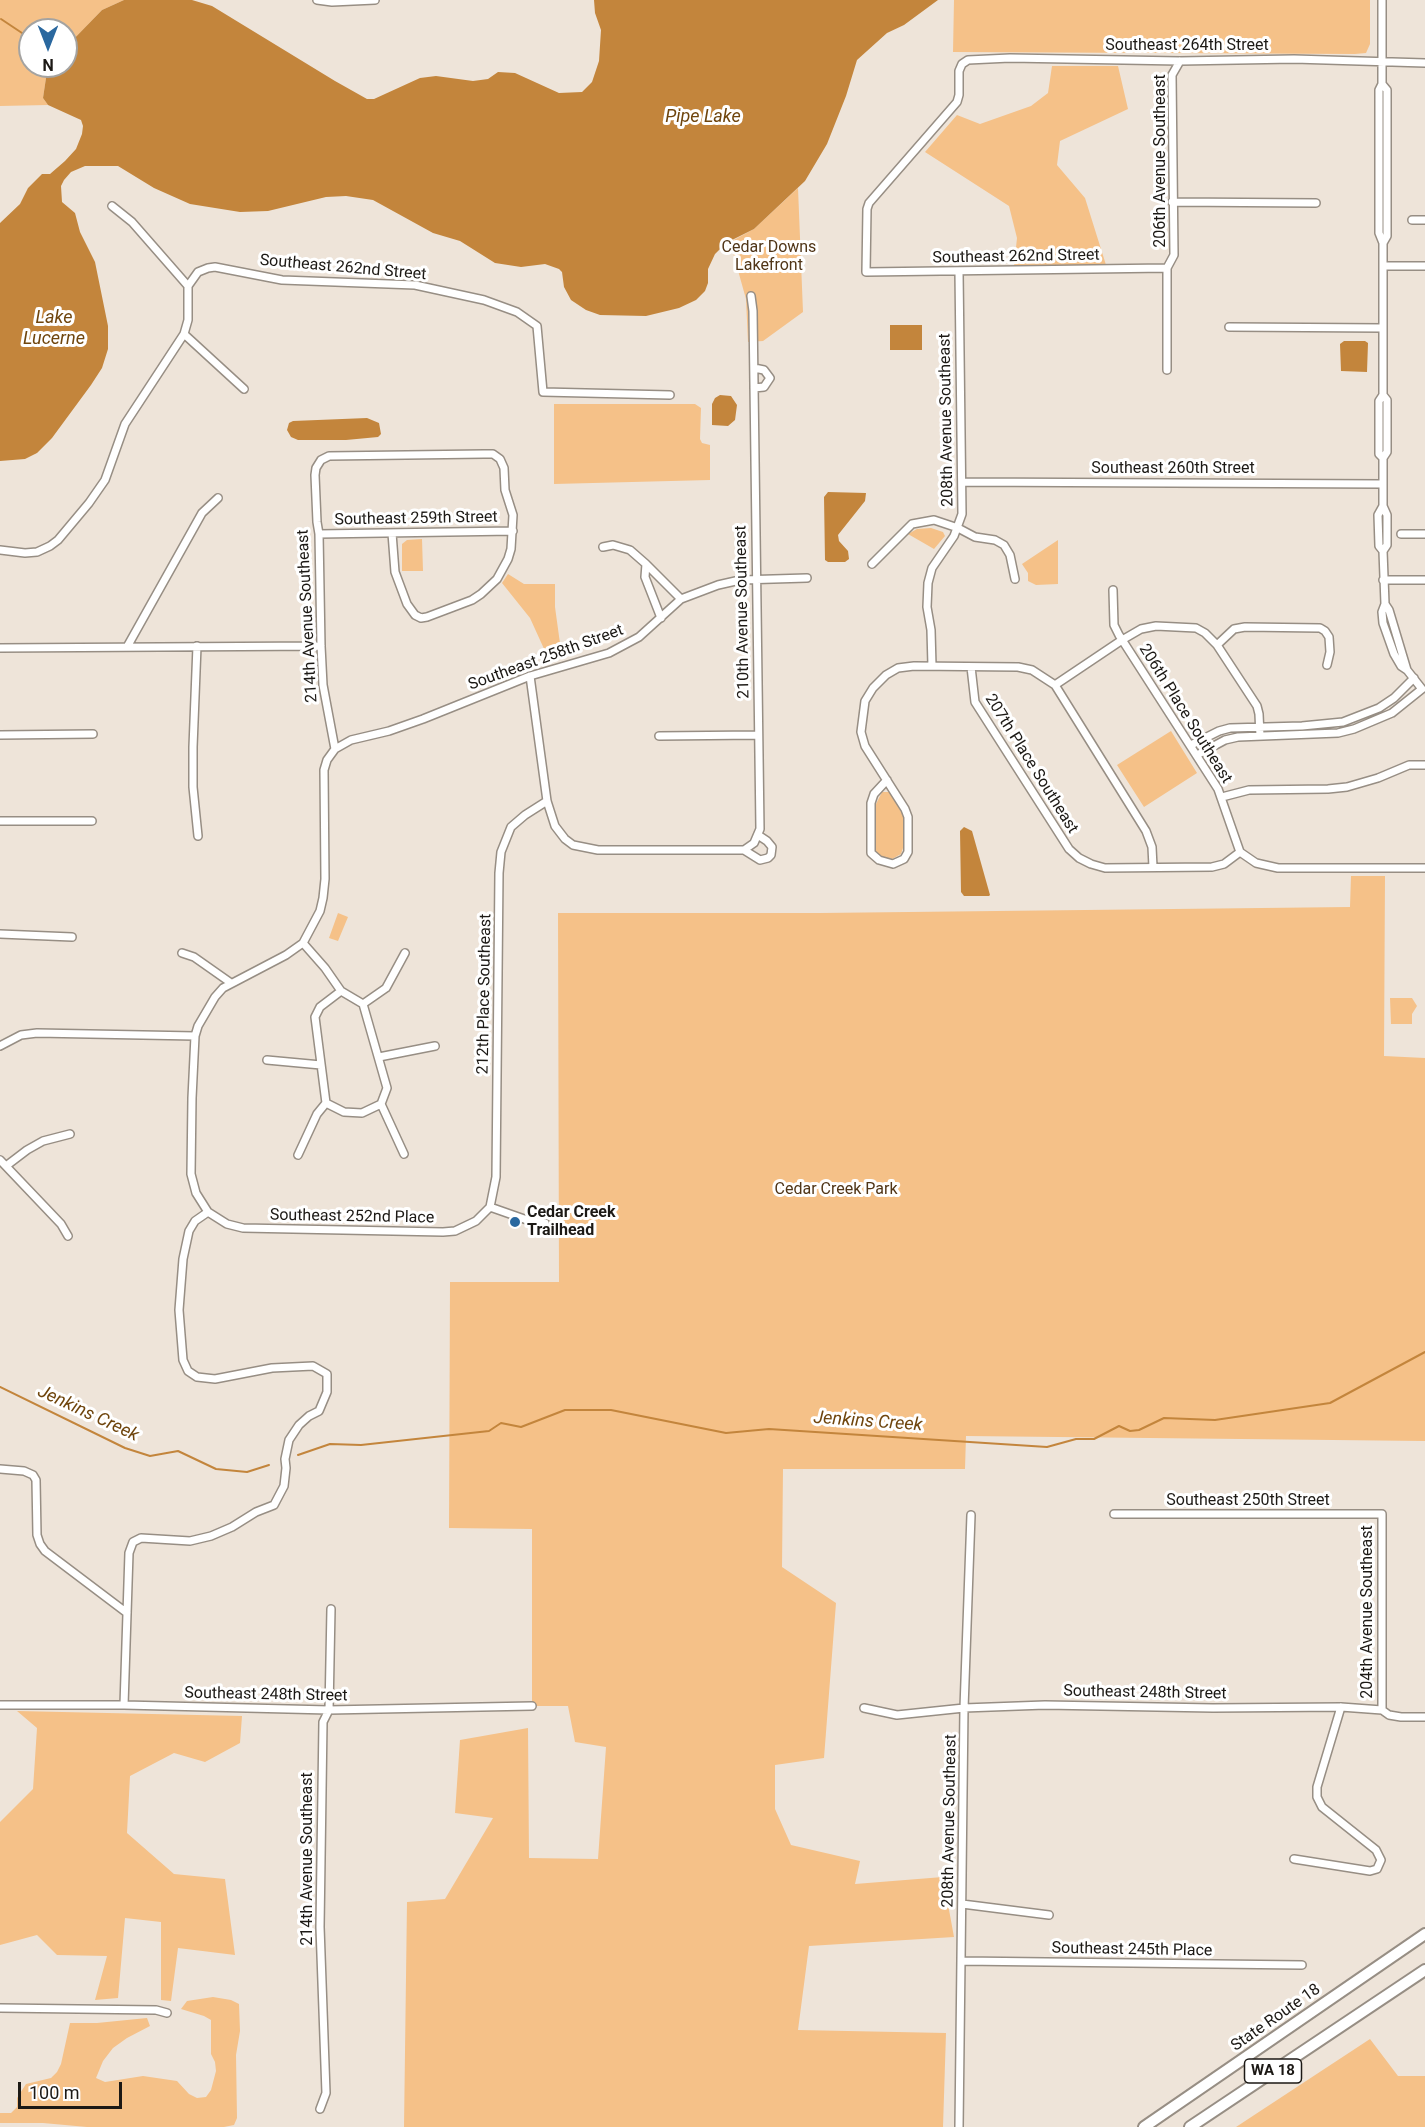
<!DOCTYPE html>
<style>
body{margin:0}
#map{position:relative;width:1425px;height:2127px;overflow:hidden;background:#eee4d9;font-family:Roboto,sans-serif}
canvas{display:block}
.north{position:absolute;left:18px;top:18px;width:60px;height:60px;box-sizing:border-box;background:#fff;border:2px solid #a4a3a1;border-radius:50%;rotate:180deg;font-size:16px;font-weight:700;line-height:24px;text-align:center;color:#1c1915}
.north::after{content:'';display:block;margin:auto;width:21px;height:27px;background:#2a689f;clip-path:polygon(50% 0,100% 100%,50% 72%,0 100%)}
.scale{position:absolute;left:18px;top:2082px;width:104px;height:27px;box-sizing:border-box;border:3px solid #1c1915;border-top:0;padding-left:8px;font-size:18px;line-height:21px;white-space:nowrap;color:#1c1915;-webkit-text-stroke:4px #fff;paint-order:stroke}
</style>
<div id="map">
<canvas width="1425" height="2127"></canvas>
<div class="north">N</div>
<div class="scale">100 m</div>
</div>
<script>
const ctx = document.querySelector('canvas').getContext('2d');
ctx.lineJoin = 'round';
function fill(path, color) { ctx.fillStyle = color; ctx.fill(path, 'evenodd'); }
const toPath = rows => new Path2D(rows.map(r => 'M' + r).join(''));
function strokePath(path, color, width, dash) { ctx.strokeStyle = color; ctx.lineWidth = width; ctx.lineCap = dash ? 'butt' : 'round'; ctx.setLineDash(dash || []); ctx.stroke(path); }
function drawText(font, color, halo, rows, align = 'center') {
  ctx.font = font + ' Roboto,sans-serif'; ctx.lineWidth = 6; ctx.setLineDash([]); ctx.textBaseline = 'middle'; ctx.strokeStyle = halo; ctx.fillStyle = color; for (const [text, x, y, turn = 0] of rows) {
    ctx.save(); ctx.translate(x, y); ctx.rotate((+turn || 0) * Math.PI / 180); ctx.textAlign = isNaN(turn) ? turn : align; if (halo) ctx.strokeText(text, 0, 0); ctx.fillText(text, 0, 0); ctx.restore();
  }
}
fill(toPath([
 [0,0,124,0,102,10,66,47,66,30,30,30,30,66,51,66,46,78,43,98,48,105,0,106],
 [954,0,1370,0,1370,44,1366,53,1355,54,953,52],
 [1052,66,1118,66,1128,109,1060,141,1057,165,1085,198,1106,265,1014,266,1017,238,1009,206,925,152,957,115,980,124,1031,106,1048,93],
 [798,188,803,312,763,341,748,342,746,299,730,242,754,229],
 [554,404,695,404,701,408,700,439,702,443,710,445,710,480,554,484],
 [931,528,943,532,945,536,934,549,908,534,917,529],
 [422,539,423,571,402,571,402,544,407,540],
 [1058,540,1058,584,1036,585,1028,581,1028,573,1022,564],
 [508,574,524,584,555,584,555,607,562,658,550,662,530,618,502,583],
 [1171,731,1197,773,1144,807,1117,765],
 [882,792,889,792,893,795,903,816,903,848,901,854,892,859,881,857,875,850,875,806],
 [1351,876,1385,876,1384,1056,1425,1058,1425,1441,966,1436,965,1469,783,1469,782,1567,836,1603,824,1758,775,1765,775,1809,791,1845,860,1861,855,1884,943,1877,954,1937,809,1946,798,2030,946,2033,943,2127,404,2127,407,1902,445,1899,493,1818,455,1813,460,1740,528,1728,529,1858,598,1859,606,1747,575,1742,568,1706,532,1706,532,1529,449,1528,450,1282,559,1282,558,913,820,913,1350,907],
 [338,913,348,917,338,941,329,938],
 [1390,998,1412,998,1417,1006,1412,1014,1412,1024,1391,1024],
 [17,1711,242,1716,240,1743,205,1762,174,1753,130,1776,127,1833,174,1874,225,1879,235,1955,178,1948,171,2001,161,2000,161,1922,125,1918,118,1998,95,2000,107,1956,57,1955,37,1935,0,1945,0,1822,33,1789,37,1728],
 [213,1997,231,2000,239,2004,240,2031,236,2055,237,2118,234,2125,224,2127,87,2127,43,2123,0,2123,0,2113,11,2113,17,2107,17,2098,26,2084,51,2078,57,2072,61,2064,70,2023,97,2023,147,2018,150,2026,127,2038,113,2048,103,2061,96,2078,105,2082,143,2076,177,2081,189,2094,197,2098,206,2097,211,2090,216,2071,215,2062,211,2054,211,2020,204,2016,181,2009,187,2001],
 [1370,2039,1398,2076,1425,2076,1425,2127,1236,2127]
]), '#f5c188');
fill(toPath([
 [124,0,192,0,212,6,335,81,367,99,374,99,420,78,436,76,473,81,488,79,498,72,515,73,559,93,582,92,592,82,599,61,601,30,595,13,594,0,938,0,904,25,887,33,857,60,846,96,827,144,805,181,754,229,726,243,715,254,708,269,708,283,705,291,696,300,679,308,646,316,600,315,586,310,571,300,564,287,562,272,559,269,545,264,521,267,495,263,460,241,433,233,373,200,346,196,326,197,268,211,240,212,190,204,154,188,118,166,85,166,71,172,64,180,61,186,62,202,75,213,80,232,95,262,108,326,108,349,102,368,91,385,52,438,37,453,25,459,0,461,0,223,20,204,28,188,42,174,50,174,65,161,76,149,82,134,83,126,81,120,48,105,43,98,46,78,51,66,66,66,66,47,102,10],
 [890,325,922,325,922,350,890,350],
 [1344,341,1365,341,1368,343,1367,372,1341,371,1340,344],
 [720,395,731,396,737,405,735,420,728,426,712,425,712,404,715,398],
 [367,418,379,423,381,434,378,437,346,440,298,440,291,437,287,430,289,423,293,421],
 [828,492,866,493,865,501,838,535,839,541,848,551,849,559,845,562,828,562,825,560,824,497],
 [964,827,972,831,990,895,989,896,964,896,961,892,960,831]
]), '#c3853c');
strokePath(toPath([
 [1,19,22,33,30,36],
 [0,1387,125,1448,150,1456,178,1451,216,1469,247,1472,269,1465],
 [298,1455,330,1444,361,1445,489,1431,501,1423,521,1427,565,1410,611,1410,726,1433,769,1429,1047,1447,1076,1439,1094,1439,1119,1426,1130,1431,1139,1430,1164,1418,1215,1420,1330,1403,1425,1352]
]), '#c3853c', 2);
const minor = toPath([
 [317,0,332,2,375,0],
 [1382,0,1382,84,1379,90,1379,233,1383,243,1387,236,1387,90,1382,84],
 [1172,202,1316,203],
 [112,206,132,222,188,286,198,272,208,268,215,267,282,280,415,285,484,300,517,312,537,326,543,392,670,395],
 [1412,220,1425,220],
 [1383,266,1425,266],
 [1167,268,866,272,867,209,869,203,957,102,959,95,959,71,962,64,968,60,1010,58,1180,61,1294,59,1425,63],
 [1229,327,1383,328],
 [184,334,244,389],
 [754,368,764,370,770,378,764,387,754,388],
 [1167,370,1167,268,1174,255,1172,75,1180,61],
 [1383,395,1387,400,1387,452,1383,458,1379,454,1379,401,1383,395,1383,243],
 [1383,458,1383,506],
 [962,482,1383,484],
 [319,534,513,531],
 [1401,534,1425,534],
 [603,547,613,545,630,550,646,564],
 [0,550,25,553,37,552,50,546,58,540,89,503,105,480,125,424,184,334,188,320,188,286],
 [1383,551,1387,545,1387,515,1383,506,1378,515,1379,546,1383,551,1385,604],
 [872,564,912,524,934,520,958,528,975,537,995,540,1004,545,1010,555,1015,579],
 [1383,580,1425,580],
 [1113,590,1114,625,1119,635,1218,789,1240,852],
 [661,618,645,577,646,564,681,599],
 [1217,645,1234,629,1245,627,1320,628,1325,631,1329,637,1330,652,1327,665],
 [197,646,193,747,193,787,198,836],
 [127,647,202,513,218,498],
 [0,648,321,646],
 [932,666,931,630,927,607,928,583,932,568,954,536,962,514,959,272],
 [971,667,975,702,1069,849,1079,858,1091,864,1105,868,1212,867,1224,864,1240,852],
 [530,676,547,801,555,826,565,839,573,845,598,850,744,850,754,843,760,829,753,311,751,296],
 [1055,685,1122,640,1141,629,1156,626,1196,628,1205,633,1217,645,1257,706,1259,714,1260,736],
 [0,735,93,734],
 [659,736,758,735],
 [1191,745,1219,731,1230,728,1302,726,1343,722,1379,708,1394,698,1414,678],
 [335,749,351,740,389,731,423,719,530,676,609,653,639,637,681,599,718,585,740,580,807,578],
 [1197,755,1225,740,1238,737,1338,733,1354,729,1392,713,1422,689,1407,670,1401,666,1394,654,1383,623,1382,612,1385,604,1389,610,1407,670],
 [887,780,874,794,871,803,871,853,879,860,893,864,904,859,908,852,908,817,905,809,865,746,861,732,865,701,873,688,886,675,898,668,914,666,1018,667,1032,670,1055,685,1146,831,1152,847,1153,867],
 [1222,797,1249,790,1328,789,1347,787,1378,778,1409,765,1425,765],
 [0,821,92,821],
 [744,850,760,860,768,858,771,855,772,847,767,841,758,835],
 [1240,852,1256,863,1278,868,1425,868],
 [0,934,72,937],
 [303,943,325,968,341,991,363,1004,387,1088,381,1104,362,1113,344,1112,326,1103],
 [182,953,194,957,231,983],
 [363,1004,386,988,405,953],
 [0,1046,21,1035,37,1033,195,1036],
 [379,1057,435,1046],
 [267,1060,321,1065],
 [381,1104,404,1154],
 [298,1155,317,1114,326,1103,315,1017,320,1007,341,991],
 [0,1160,61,1224,68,1236],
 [6,1166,27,1150,43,1141,70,1134],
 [490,1207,527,1220,545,1223],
 [208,1212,227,1224,243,1228,443,1232,455,1231,476,1221,490,1207,496,1177,499,873,501,852,511,827,525,815,547,801],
 [0,1469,24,1471,33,1475,36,1480,37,1535,40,1544,45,1551,127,1613],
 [1114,1514,1382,1514,1382,1710],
 [0,1705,124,1705,329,1710,532,1706],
 [124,1705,129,1553,133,1542,141,1538,190,1541,211,1536,232,1527,256,1512,274,1505,284,1486,286,1468,285,1459,289,1440,299,1425,309,1416,319,1411,327,1392,327,1374,313,1366,272,1368,215,1379,197,1377,188,1371,183,1360,179,1310,183,1259,189,1231,195,1221,208,1212,196,1193,191,1174,192,1098,195,1036,198,1026,215,997,223,988,286,955,303,943,320,911,323,898,325,879,324,770,327,760,335,749,323,685,321,646,319,534,317,522,315,475,316,468,321,460,329,456,484,454,493,454,500,459,504,468,505,490,513,515,511,549,508,559,497,579,481,594,472,600,427,617,421,618,415,615,407,604,395,572,392,533],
 [864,1708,897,1715,964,1708,1045,1705,1213,1708,1341,1707,1382,1710,1389,1715,1401,1717,1425,1717],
 [1294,1859,1370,1871,1377,1869,1381,1860,1376,1850,1322,1807,1317,1797,1317,1787,1341,1707],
 [962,1904,1049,1915],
 [961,1961,1302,1965],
 [0,2008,156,2010,167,2013],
 [320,2109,326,2093,320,1927,323,1722,329,1710,331,1609],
 [959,2127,964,1708,971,1515]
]);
const highway = toPath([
 [1144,2127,1425,1934],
 [1190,2127,1425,1970]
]);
strokePath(minor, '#978e84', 10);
strokePath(highway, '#978e84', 14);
strokePath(minor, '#fff', 7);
strokePath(highway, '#fff', 10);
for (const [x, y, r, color] of [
 [515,1222,6,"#2a689f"]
]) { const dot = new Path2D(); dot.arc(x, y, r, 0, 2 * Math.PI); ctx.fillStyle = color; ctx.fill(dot); strokePath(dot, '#fff', 2); }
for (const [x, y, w] of [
 [1273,2071,57]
]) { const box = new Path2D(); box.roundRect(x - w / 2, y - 12, w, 24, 4.5); ctx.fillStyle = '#fff'; ctx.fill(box); strokePath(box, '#1c1915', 1.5); }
drawText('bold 15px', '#1c1915', null, [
 ["WA 18",1273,2071]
]);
drawText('16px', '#1c1915', '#fff', [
 ["Southeast 264th Street",1187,46],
 ["206th Avenue Southeast",1161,161,-90],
 ["Southeast 262nd Street",1016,257,-1],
 ["Southeast 262nd Street",343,268,5],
 ["208th Avenue Southeast",947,420,-91],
 ["Southeast 260th Street",1173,469],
 ["Southeast 259th Street",416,519,-1],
 ["210th Avenue Southeast",743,612,-91],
 ["214th Avenue Southeast",308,616,-93],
 ["Southeast 258th Street",546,658,-20],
 ["206th Place Southeast",1185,714,58],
 ["207th Place Southeast",1031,764,58],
 ["212th Place Southeast",485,994,-89],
 ["Southeast 252nd Place",352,1217,1],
 ["Southeast 250th Street",1248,1501],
 ["204th Avenue Southeast",1368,1612,-90],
 ["Southeast 248th Street",1145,1693,1],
 ["Southeast 248th Street",266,1695,1],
 ["208th Avenue Southeast",950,1821,-89],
 ["214th Avenue Southeast",308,1859,-90],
 ["Southeast 245th Place",1132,1950,1],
 ["State Route 18",1276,2018,-35]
]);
drawText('16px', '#503517', '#fff', [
 ["Cedar Downs",769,248],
 ["Lakefront",769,266],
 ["Cedar Creek Park",836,1190]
]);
drawText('bold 16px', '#1c1915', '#fff', [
 ["Cedar Creek",527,1213],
 ["Trailhead",527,1231]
], 'left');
drawText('italic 18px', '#6f450d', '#fff', [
 ["Pipe Lake",703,117],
 ["Lake",54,318],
 ["Lucerne",54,339],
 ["Jenkins Creek",88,1414,25],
 ["Jenkins Creek",868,1422,4]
]);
</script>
